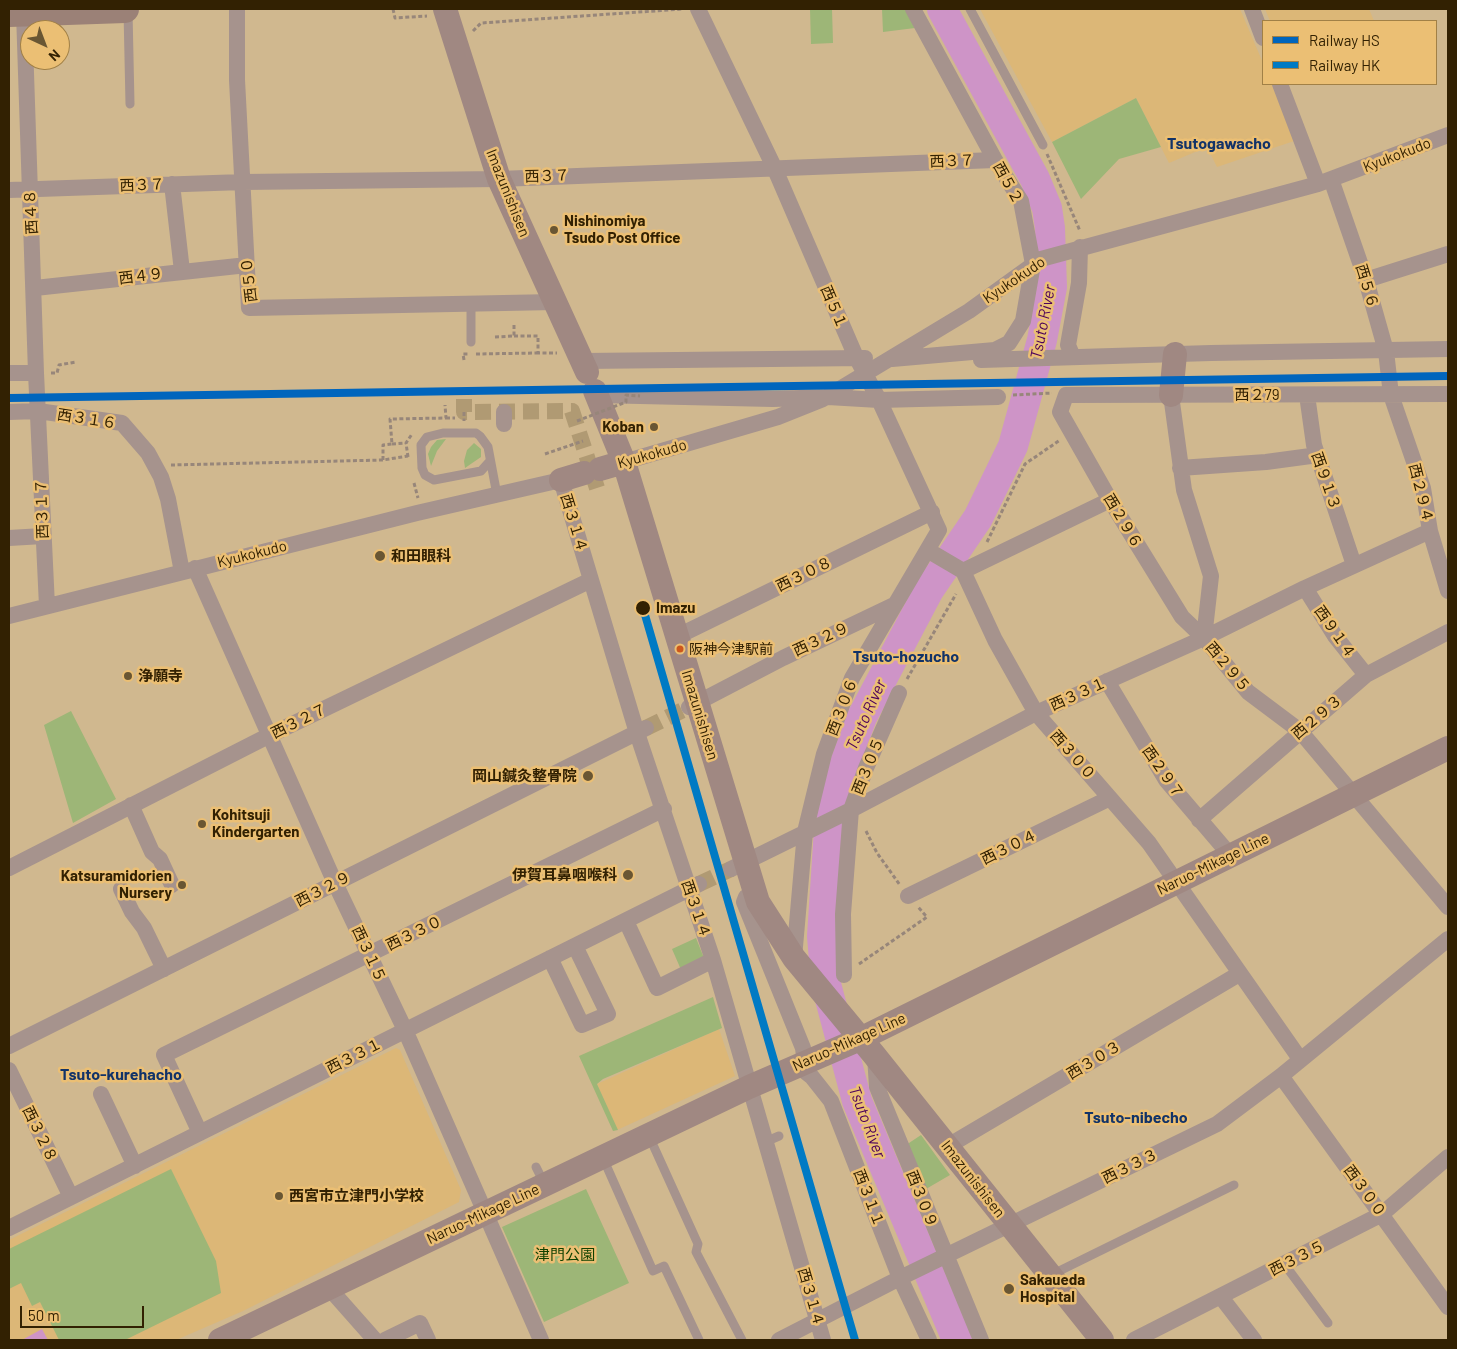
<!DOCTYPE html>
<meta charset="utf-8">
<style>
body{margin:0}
#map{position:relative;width:1457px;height:1349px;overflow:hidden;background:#d0b88f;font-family:Barlow,sans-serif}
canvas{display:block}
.frame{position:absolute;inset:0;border:10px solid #322102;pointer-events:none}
.legend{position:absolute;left:1262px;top:20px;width:175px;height:65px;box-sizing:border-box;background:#ebbf74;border:1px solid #a18046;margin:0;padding:6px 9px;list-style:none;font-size:15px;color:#322102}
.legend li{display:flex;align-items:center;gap:10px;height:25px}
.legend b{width:25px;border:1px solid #a18046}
.north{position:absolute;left:20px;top:20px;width:50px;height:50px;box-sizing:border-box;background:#ebbf74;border:1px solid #a18046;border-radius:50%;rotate:137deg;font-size:14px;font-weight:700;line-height:20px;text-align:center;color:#322102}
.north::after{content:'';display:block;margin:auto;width:18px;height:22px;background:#695633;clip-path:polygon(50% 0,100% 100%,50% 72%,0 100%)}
.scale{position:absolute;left:20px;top:1306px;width:124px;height:22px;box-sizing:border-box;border:2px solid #322102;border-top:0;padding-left:6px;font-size:15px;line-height:18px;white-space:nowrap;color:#322102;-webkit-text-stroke:4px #ebbf74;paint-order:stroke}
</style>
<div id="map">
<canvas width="1457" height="1349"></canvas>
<div class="frame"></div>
<ul class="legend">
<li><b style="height:6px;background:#0065bd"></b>Railway HS</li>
<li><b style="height:6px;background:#007ac4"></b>Railway HK</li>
</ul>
<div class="north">N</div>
<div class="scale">50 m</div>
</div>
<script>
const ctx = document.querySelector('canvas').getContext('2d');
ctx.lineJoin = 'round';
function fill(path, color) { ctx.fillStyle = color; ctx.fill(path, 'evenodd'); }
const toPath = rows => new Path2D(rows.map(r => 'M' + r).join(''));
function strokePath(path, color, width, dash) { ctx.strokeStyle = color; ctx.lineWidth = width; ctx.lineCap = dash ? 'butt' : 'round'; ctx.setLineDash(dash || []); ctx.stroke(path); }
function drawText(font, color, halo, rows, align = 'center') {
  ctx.font = font + ' Barlow,"Noto Sans JP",sans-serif'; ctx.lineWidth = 5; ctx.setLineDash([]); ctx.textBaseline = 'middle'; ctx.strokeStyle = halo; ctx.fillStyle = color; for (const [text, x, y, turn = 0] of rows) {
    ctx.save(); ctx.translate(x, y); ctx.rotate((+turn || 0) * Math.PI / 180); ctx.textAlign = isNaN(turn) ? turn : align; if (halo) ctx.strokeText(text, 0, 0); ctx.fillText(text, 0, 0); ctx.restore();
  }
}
fill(toPath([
 [980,9,1240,9,1263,63,1263,84,1272,84,1297,140,1217,167,1207,147,1169,163,1136,98,1052,142],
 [1265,9,1369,9,1374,21,1270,21],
 [719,1029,735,1076,617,1130,597,1084],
 [396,1048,400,1050,461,1190,459,1202,243,1311,176,1340,9,1340,9,1240]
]), '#dcb777');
fill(toPath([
 [810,9,832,9,833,43,811,44],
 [882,9,906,9,915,28,883,32],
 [1136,98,1161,147,1119,159,1081,199,1052,142],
 [446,439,437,451,431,466,428,454,431,447,437,440],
 [474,443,481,449,481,457,465,468,464,461,467,450],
 [71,711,116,799,73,823,44,725],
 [696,938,704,958,682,972,672,949],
 [713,997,722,1028,603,1079,597,1084,618,1130,613,1131,579,1056],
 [921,1135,950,1175,926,1189,906,1145],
 [171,1169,216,1261,221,1293,125,1340,59,1340,40,1302,32,1306,21,1283,9,1289,9,1249],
 [586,1189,629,1283,544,1322,502,1227]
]), '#9db677');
fill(toPath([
 [42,1329,48,1340,22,1340]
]), '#ce94c7');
strokePath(toPath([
 [942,9,1035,179,1047,208,1050,228,1052,287,1042,340,1013,446,978,518,929,590,862,717,842,771,829,829,822,936,826,984,857,1101,957,1340]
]), '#ce94c7', 30);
strokePath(toPath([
 [464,399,464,412,572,411,597,488],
 [646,728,689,707],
 [699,884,731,869]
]), '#b09a73', 16, [16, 8]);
strokePath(toPath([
 [393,9,395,18,427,16],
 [473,31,481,23,683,9],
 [1047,154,1080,231],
 [514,336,538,336,538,353,557,353],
 [495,337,514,336,514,323],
 [476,354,538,353],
 [464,360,463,354,468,354],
 [51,373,57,373,59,365,76,362],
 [1013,395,1052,393],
 [464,412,464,421],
 [446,418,455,418],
 [392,444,406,443],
 [545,454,583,441],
 [408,457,406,443,412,434],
 [383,460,383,445,392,444,390,419,446,418,445,405],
 [171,465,383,460,408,456],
 [414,483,418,498],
 [987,542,1025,464,1060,440],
 [907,679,956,594],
 [866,831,877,853,900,885],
 [859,964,927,917,918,907]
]), '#97867a', 3, [4, 2.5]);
strokePath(toPath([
 [970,9,1043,145],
 [128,11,130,104],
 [471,303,471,342],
 [490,461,481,471,434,480,425,475,422,468,421,445,427,437,443,433,476,433,480,436,488,447,497,495],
 [649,1136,698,1244,696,1252,742,1340],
 [765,1142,779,1136],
 [603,1158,653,1271,664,1266,699,1340],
 [536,1167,544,1183],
 [1285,1265,1328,1323],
 [1051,1275,1234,1185]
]), '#a6938d', 9);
strokePath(toPath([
 [237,9,237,80,249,308,555,302],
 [698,9,774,167,856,357,879,400,939,530,852,678,824,754,805,832,794,958],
 [1252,9,1263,38],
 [24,13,36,373,47,606],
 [1280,84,1318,184],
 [1331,179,1366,280,1386,351,1391,395,1423,488,1430,531,1448,591],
 [172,184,182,271],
 [9,190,243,182,499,179,995,160],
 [1366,280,1448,254],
 [35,288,247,265],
 [1073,357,1068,345,1079,283,1080,247],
 [892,359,995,350,1009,343,1023,321,1033,264,1021,201,995,160,913,9],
 [981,360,1211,353,1448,349],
 [583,361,865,358],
 [9,373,36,373],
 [1448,394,1066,395,1060,412,1110,500,1182,617,1204,638,1248,692,1300,731,1448,907],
 [596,395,773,399,828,397,879,400,998,397],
 [1171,395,1184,490,1211,576,1204,638],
 [1307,395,1314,445,1354,565],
 [9,412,38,411,122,423,148,453,161,477,168,499,182,572],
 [504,412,504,424],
 [624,462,778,417,823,399,969,311,1041,259,1318,184,1448,135],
 [1180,468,1266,462,1318,455],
 [1110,500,963,571,995,640,1036,713,1149,843,1300,1059],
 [9,538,43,536],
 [929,551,963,571],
 [195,568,335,883,405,1030,541,1340],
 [1305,588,1335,636,1366,675],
 [9,616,417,513,561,480,637,733,713,960,823,1340],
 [676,637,932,512],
 [1107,681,1166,780,1230,855],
 [689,707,783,658,894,605],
 [131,805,152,852,160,859,172,885],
 [1199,820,1366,675,1448,632],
 [9,868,270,735,591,580],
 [731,869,851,810,1036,713,1204,638,1305,588,1430,531],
 [121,889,132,912,144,928,164,969],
 [754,893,746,897,744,902,803,1048,804,1056,802,1063],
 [908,896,1110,798],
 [626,921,657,988,713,960],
 [550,958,582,1025,608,1014,575,946],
 [844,975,843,914,851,810,866,768,899,693],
 [9,1046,646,728],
 [875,1056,877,1087,981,1340],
 [797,1065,812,1077,831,1101,900,1278,929,1340],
 [9,1070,71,1197],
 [1281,1076,1448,1307],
 [101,1094,135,1166],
 [200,1133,164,1055,664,809],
 [948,1146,1239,974],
 [9,1228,699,884],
 [329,1288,375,1340],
 [1221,1297,1254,1340],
 [385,1340,420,1323,428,1340],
 [779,1340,900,1278,1217,1124,1281,1076,1448,939],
 [1134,1340,1382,1214,1448,1157]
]), '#a6938d', 16);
strokePath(toPath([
 [445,9,499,179,587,372],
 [595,391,624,462,758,902,794,958,875,1056,1102,1340],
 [1171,395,1175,354],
 [600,469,624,462],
 [561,480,584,473],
 [220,1340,749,1087,860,1039,1448,748]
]), '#a08882', 24);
strokePath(toPath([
 [9,13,125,9]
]), '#9b8177', 28);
strokePath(toPath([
 [577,421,626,402,626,395,640,396]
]), '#97867a', 3, [4, 2.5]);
strokePath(toPath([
 [9,398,1448,376]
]), '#0065bd', 8);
strokePath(toPath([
 [643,608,855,1340]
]), '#007ac4', 8);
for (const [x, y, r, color] of [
 [554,230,5,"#695633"],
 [654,427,5,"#695633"],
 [380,556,6,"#695633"],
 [643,608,8,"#322102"],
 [680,649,4.5,"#cc571c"],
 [128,676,5,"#695633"],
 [588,776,6,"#695633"],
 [202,824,5,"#695633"],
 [628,875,6,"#695633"],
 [182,885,5,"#695633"],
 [279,1196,5,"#695633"],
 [1009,1289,6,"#695633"]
]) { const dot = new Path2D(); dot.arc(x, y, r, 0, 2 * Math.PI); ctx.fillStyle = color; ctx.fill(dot); strokePath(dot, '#ebbf74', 2); }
drawText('14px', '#322102', '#ebbf74', [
 ["阪神今津駅前",689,649]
], 'left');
drawText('15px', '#322102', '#ebbf74', [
 ["Kyukokudo",1397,155,-21],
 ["西３７",952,161,-2],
 ["西３７",547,176,-2],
 ["西５２",1008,183,61],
 ["西３７",142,185,-2],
 ["Imazunishisen",508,193,68],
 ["西４８",31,212,-93],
 ["西４９",141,276,-7],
 ["西５０",249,280,-97],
 ["Kyukokudo",1014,280,-34],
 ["西５６",1367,286,73],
 ["西５１",834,307,67],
 ["西２79",1257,395],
 ["西３１６",87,419,9],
 ["Kyukokudo",652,454,-16],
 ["西９１３",1326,481,71],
 ["西２９４",1421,493,76],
 ["西３１７",42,509,-92],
 ["西２９６",1123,521,59],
 ["西３１４",574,523,73],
 ["Kyukokudo",252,554,-14],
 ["西３０８",804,574,-26],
 ["西９１４",1335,632,55],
 ["西３２９",821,639,-25],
 ["西２９５",1228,667,50],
 ["西３３１",1078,694,-24],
 ["西３０６",842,707,-69],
 ["Imazunishisen",700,715,73],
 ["西２９３",1317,717,-40],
 ["西３２７",299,721,-26],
 ["西３００",1073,755,49],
 ["西３０５",868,766,-68],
 ["西２９７",1163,772,55],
 ["西３０４",1009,847,-26],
 ["Naruo-Mikage Line",1213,864,-26],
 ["西３２９",323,889,-27],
 ["西３１４",696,909,71],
 ["西３３０",414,933,-26],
 ["西３１５",369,954,65],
 ["Naruo-Mikage Line",849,1042,-24],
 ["西３３１",354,1056,-27],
 ["西３０３",1094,1060,-31],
 ["西３２８",40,1134,64],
 ["西３３３",1130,1166,-26],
 ["Imazunishisen",973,1179,52],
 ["西３００",1365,1191,54],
 ["西３１１",869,1198,69],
 ["西３０９",922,1199,68],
 ["Naruo-Mikage Line",483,1214,-25],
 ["西３３５",1297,1258,-27],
 ["西３１４",811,1297,74]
]);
drawText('bold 15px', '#322102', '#ebbf74', [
 ["Nishinomiya",564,221],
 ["Tsudo Post Office",564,238],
 ["Koban",644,427,"right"],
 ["和田眼科",391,556],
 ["浄願寺",138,676],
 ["岡山鍼灸整骨院",577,776,"right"],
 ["Kohitsuji",212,815],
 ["Kindergarten",212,832],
 ["伊賀耳鼻咽喉科",617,875,"right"],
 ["Katsuramidorien",172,876,"right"],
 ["Nursery",172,893,"right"],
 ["西宮市立津門小学校",289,1196],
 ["Sakaueda",1020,1280],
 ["Hospital",1020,1297]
], 'left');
drawText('bold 15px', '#322102', '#ebbf74', [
 ["Imazu",656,608]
], 'left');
drawText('15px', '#0f4200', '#ebbf74', [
 ["津門公園",565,1255]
]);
drawText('bold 16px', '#123368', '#ebbf74', [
 ["Tsutogawacho",1219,144],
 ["Tsuto-hozucho",906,657],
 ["Tsuto-kurehacho",121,1075],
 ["Tsuto-nibecho",1136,1118]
]);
drawText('italic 16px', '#4b015a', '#ebbf74', [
 ["Tsuto River",1043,322,-79],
 ["Tsuto River",866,715,-66],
 ["Tsuto River",867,1122,69]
]);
</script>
